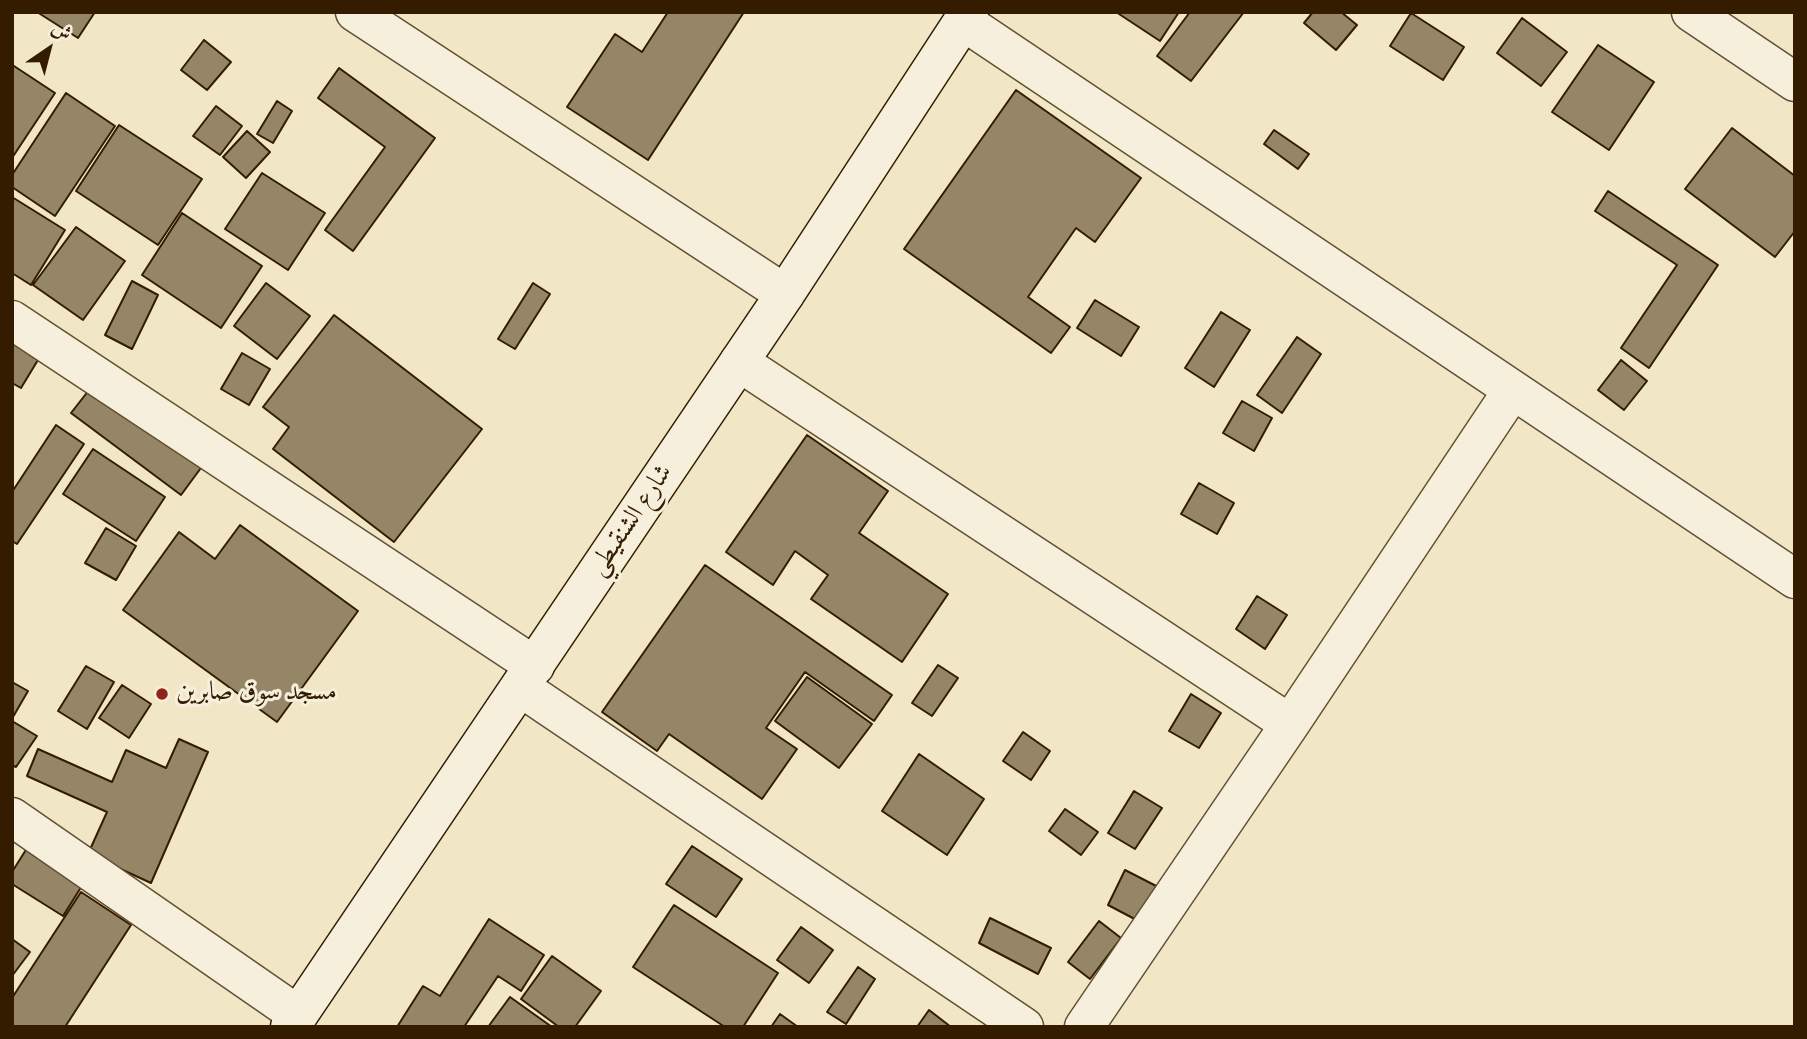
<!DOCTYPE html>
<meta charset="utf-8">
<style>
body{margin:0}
#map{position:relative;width:1807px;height:1039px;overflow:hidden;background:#f1e7c7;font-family:"IM FELL DW Pica",Amiri,serif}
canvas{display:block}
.frame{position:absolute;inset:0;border:14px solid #341c01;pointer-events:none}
.north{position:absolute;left:14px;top:14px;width:70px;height:70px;-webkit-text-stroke:5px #f6efdb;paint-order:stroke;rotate:35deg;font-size:19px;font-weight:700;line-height:28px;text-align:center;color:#341c01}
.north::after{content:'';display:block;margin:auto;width:24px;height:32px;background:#341c01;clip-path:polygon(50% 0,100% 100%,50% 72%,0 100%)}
</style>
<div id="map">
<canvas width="1807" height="1039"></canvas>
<div class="frame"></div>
<div class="north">ش</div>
</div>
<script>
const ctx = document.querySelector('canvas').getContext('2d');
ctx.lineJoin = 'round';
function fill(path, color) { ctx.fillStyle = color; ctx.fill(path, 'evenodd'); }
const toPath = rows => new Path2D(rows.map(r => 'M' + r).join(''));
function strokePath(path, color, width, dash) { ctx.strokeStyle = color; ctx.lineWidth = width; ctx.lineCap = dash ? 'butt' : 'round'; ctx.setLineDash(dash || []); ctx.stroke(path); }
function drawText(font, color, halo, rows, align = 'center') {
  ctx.font = font + ' "IM FELL DW Pica",Amiri,serif'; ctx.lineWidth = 6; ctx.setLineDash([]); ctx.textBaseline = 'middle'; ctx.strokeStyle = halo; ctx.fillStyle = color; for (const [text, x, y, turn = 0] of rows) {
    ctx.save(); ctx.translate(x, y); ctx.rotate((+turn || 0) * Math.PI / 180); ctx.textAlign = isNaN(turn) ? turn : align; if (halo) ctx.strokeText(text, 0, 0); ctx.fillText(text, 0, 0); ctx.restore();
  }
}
const building = toPath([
 [37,12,95,12,78,38,37,12],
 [668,12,744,12,648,160,567,107,615,34,642,52,668,12],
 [1116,12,1179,12,1160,41,1116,12],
 [1190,12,1244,12,1191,81,1157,56,1190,12],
 [1313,12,1341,12,1357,25,1336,50,1304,23,1313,12],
 [1411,13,1464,47,1443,80,1390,46,1411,13],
 [1522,18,1567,52,1541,86,1497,53,1522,18],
 [204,40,231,62,207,90,181,70,204,40],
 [1598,45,1654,82,1609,150,1552,112,1598,45],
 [14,66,55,93,12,158,12,68,14,66],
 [339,68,435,138,353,251,325,230,385,147,318,98,339,68],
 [1016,90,1141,178,1095,242,1076,228,1028,297,1070,327,1051,353,904,249,1016,90],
 [66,93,115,126,55,216,12,187,12,175,66,93],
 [277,101,292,111,273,143,257,134,277,101],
 [216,106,242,126,220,155,193,136,216,106],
 [119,125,202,179,158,245,76,191,119,125],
 [1732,128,1795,176,1795,231,1775,257,1685,189,1732,128],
 [1274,130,1309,154,1298,169,1264,144,1274,130],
 [247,131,270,152,246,178,223,157,247,131],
 [262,173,325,213,288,270,225,229,262,173],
 [1608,191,1718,265,1649,368,1621,348,1677,265,1595,211,1608,191],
 [12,197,65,230,31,285,12,273,12,197],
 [182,213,262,266,221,328,142,275,182,213],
 [76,227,125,261,83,320,33,285,76,227],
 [132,281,158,295,132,349,105,335,132,281],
 [266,283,310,316,277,359,234,326,266,283],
 [533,283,550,294,515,349,498,339,533,283],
 [1095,300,1139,327,1121,356,1077,328,1095,300],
 [1221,312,1250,330,1214,387,1185,368,1221,312],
 [334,315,482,429,394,542,273,449,289,427,263,407,334,315],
 [12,330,44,350,21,388,12,383,12,330],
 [1297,337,1321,354,1282,413,1257,395,1297,337],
 [242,353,270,369,249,405,221,389,242,353],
 [1621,360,1647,381,1624,410,1598,390,1621,360],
 [100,376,209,457,181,495,71,413,100,376],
 [1242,401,1272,418,1254,451,1223,433,1242,401],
 [56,425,84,444,17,544,12,541,12,492,56,425],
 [807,435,888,491,859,533,948,594,902,662,811,599,828,575,795,551,773,585,726,552,807,435],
 [93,449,165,497,136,541,63,494,93,449],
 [1199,483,1234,503,1217,534,1181,514,1199,483],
 [240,525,358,611,277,722,123,610,179,532,215,559,240,525],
 [106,528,136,546,116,580,85,563,106,528],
 [705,565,892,695,874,721,805,672,766,728,797,749,762,799,669,734,657,751,602,712,705,565],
 [1257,596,1287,615,1265,649,1236,629,1257,596],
 [938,665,958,678,932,716,912,703,938,665],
 [86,666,114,682,87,729,58,711,86,666],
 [807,677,872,724,839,768,775,721,807,677],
 [12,682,28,691,13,717,12,717,12,682],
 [122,685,151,704,129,738,99,718,122,685],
 [1191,694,1221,713,1199,748,1169,731,1191,694],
 [12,721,37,736,16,767,12,765,12,721],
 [1023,732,1050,751,1031,780,1003,761,1023,732],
 [179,739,208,752,151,883,88,854,107,812,27,776,38,749,112,782,126,750,166,768,179,739],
 [919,754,984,799,947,855,882,811,919,754],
 [1134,791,1162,808,1135,849,1108,833,1134,791],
 [1065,809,1098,832,1081,855,1049,831,1065,809],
 [34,837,90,873,63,916,12,884,12,872,34,837],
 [692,846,742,879,716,917,666,884,692,846],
 [1125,870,1164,890,1146,925,1108,905,1125,870],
 [81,892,131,925,65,1027,12,1027,12,998,81,892],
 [674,905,778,973,743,1027,725,1027,633,967,674,905],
 [990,918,1051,948,1038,974,979,943,990,918],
 [489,919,544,955,521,991,498,976,464,1027,397,1027,423,986,440,996,489,919],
 [1099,921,1121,938,1090,979,1068,962,1099,921],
 [801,927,833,950,809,983,777,960,801,927],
 [12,939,30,952,12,976,12,939],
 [552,956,601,991,575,1027,559,1027,521,999,552,956],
 [858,967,875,979,846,1024,827,1012,858,967],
 [510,997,552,1027,488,1027,510,997],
 [929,1010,951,1027,917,1027,929,1010],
 [780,1014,798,1027,771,1027,780,1014]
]);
fill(building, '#968668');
strokePath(building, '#341c01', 2);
const street = toPath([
 [355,12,785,294],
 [1691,12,1795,82],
 [963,21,1795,579],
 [12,320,535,666],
 [739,362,1290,724],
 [520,687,1024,1027],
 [12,817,298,1015],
 [1084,1027,1290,724,1512,391]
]);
const secondary = toPath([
 [290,1027,785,294,969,12]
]);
strokePath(street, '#634f32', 41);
strokePath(secondary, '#341c01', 41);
strokePath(street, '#f6efdb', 38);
strokePath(secondary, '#f6efdb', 38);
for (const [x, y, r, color] of [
 [162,694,7,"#8f2418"]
]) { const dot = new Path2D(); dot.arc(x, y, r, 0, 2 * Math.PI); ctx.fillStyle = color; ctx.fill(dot); strokePath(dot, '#f6efdb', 2.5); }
drawText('26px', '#341c01', '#f6efdb', [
 ["شارع الشنقيطي",632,521,-56]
]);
drawText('26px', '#341c01', '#f6efdb', [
 ["مسجد سوق صابرين",176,694]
], 'left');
</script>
